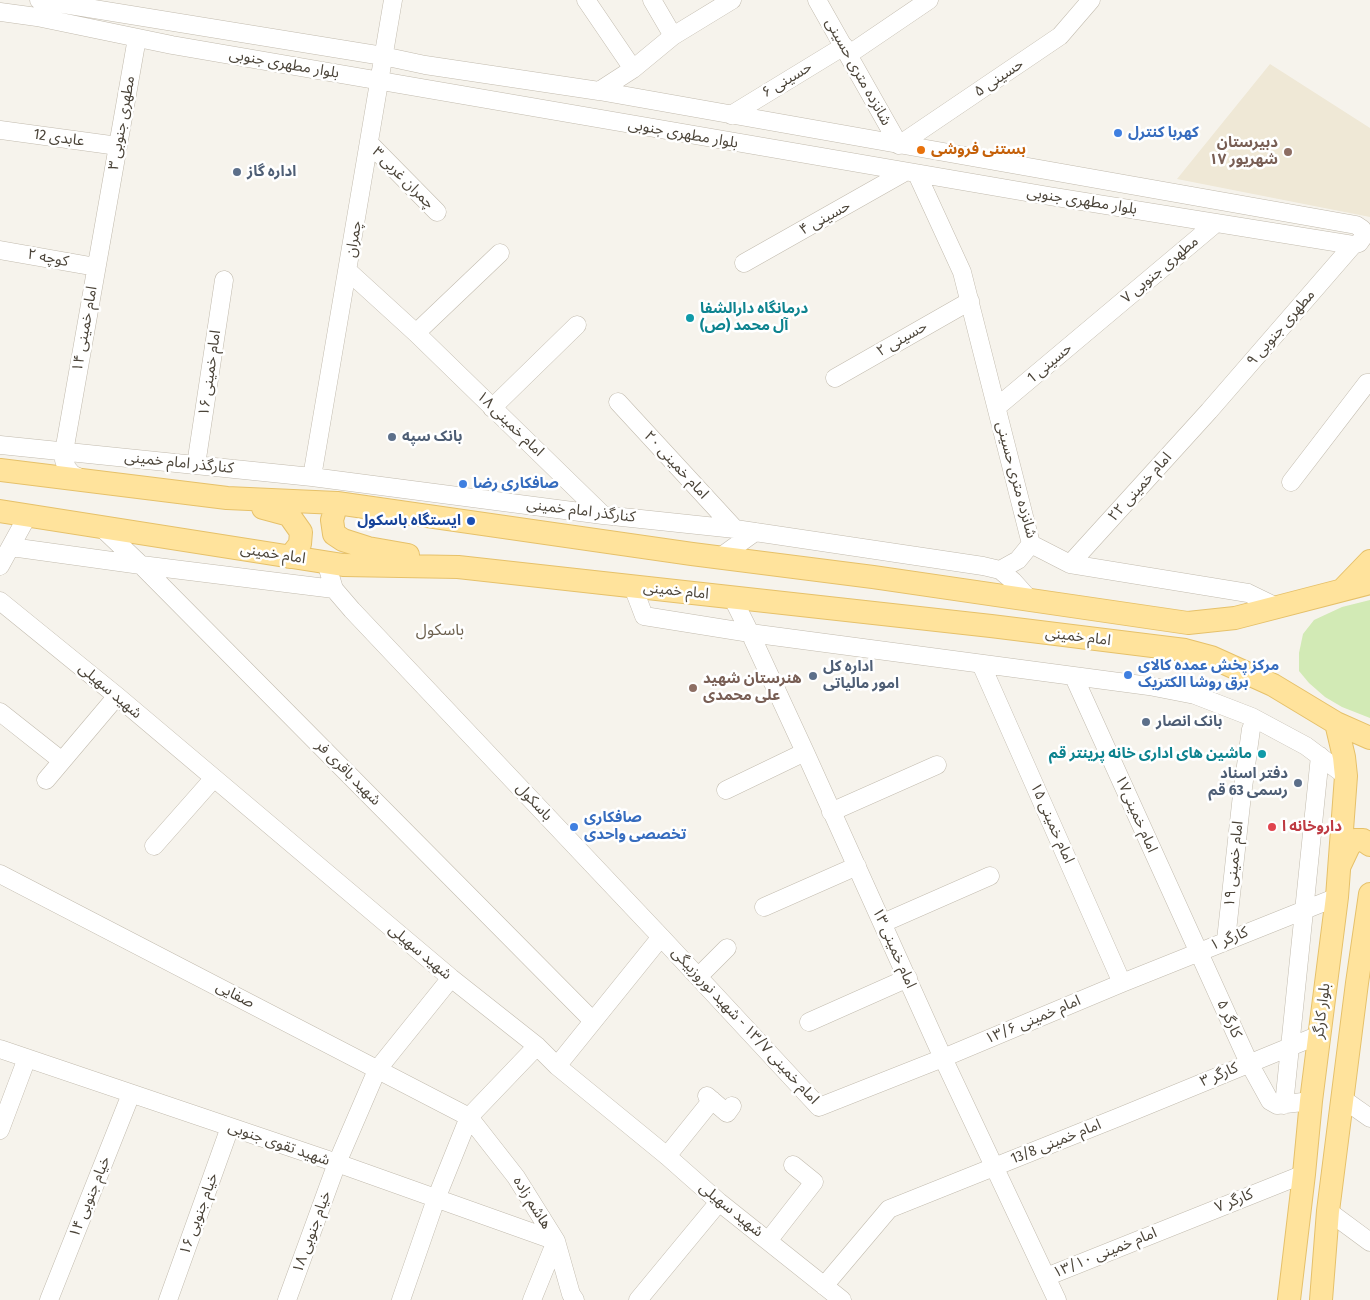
<!DOCTYPE html>
<meta charset="utf-8">
<style>
body{margin:0}
canvas{display:block;background:#f6f3ec}
</style>
<canvas width="1370" height="1300"></canvas>
<script>
const ctx = document.querySelector('canvas').getContext('2d');
ctx.lineJoin = 'round';
function fill(path, color) { ctx.fillStyle = color; ctx.fill(path, 'evenodd'); }
const toPath = rows => new Path2D(rows.map(r => 'M' + r).join(''));
function strokePath(path, color, width, dash) { ctx.strokeStyle = color; ctx.lineWidth = width; ctx.lineCap = dash ? 'butt' : 'round'; ctx.setLineDash(dash || []); ctx.stroke(path); }
function drawText(font, color, halo, rows, align = 'center') {
  ctx.font = font + ' "Fira Sans Condensed","Noto Sans Arabic",sans-serif'; ctx.lineWidth = 5; ctx.setLineDash([]); ctx.textBaseline = 'middle'; ctx.strokeStyle = halo; ctx.fillStyle = color; for (const [text, x, y, turn = 0] of rows) {
    ctx.save(); ctx.translate(x, y); ctx.rotate((+turn || 0) * Math.PI / 180); ctx.textAlign = isNaN(turn) ? turn : align; if (halo) ctx.strokeText(text, 0, 0); ctx.fillText(text, 0, 0); ctx.restore();
  }
}
fill(toPath([
 [1270,64,1370,128,1370,217,1177,179]
]), '#efe8d6');
fill(toPath([
 [1370,600,1370,718,1342,707,1325,697,1309,683,1299,671,1299,653,1303,634,1314,620,1342,607]
]), '#d2eab5');
const minor = toPath([
 [586,0,633,69],
 [652,0,673,36],
 [817,0,899,145,1060,36,1091,0],
 [0,12,37,17,172,45,1049,196,1353,245,1359,243,1364,236,1362,229,1356,225,599,91,425,65,383,56,39,0],
 [848,55,929,0],
 [599,91,633,69,673,36,732,0],
 [731,115,844,46],
 [0,130,118,146],
 [370,144,437,212],
 [917,174,962,272,1031,544,1070,564,1248,593,1279,608],
 [0,250,96,267],
 [744,263,905,172],
 [348,271,416,333,603,515],
 [416,333,500,253],
 [835,378,970,301],
 [618,402,735,529],
 [997,407,1216,223],
 [492,408,577,325],
 [0,445,312,477,603,515,735,529,983,566,1000,570,1013,581,1030,600],
 [196,465,224,280],
 [312,477,393,0],
 [84,480,72,474,67,468,64,460,64,452,137,38],
 [1291,482,1367,383,1370,383],
 [101,527,141,565,593,1021],
 [11,547,141,565,334,589],
 [719,558,755,532],
 [326,562,334,589,352,610,661,937,557,1066],
 [1070,564,1209,411,1353,245],
 [0,566,28,515],
 [1000,570,1018,560,1031,544],
 [633,587,644,616,750,633,1149,686,1195,695,1252,717,1306,746,1346,776],
 [732,597,750,633,805,752,943,1058,1057,1300],
 [0,601,117,696,451,978,537,1046,557,1066,667,1156,719,1202,842,1300],
 [981,664,1122,983],
 [1074,677,1249,1063,1270,1101,1277,1105,1311,1101],
 [0,712,62,761],
 [46,780,117,696],
 [726,790,805,752],
 [831,812,937,765],
 [154,846,214,778],
 [0,874,469,1117,516,1177,556,1241,571,1294,575,1300],
 [764,907,857,866],
 [883,923,990,876],
 [661,937,819,1107,943,1058,1122,983,1337,897],
 [1226,940,1242,795,1251,729],
 [698,977,727,948],
 [809,1022,908,978],
 [0,1049,337,1163,556,1241,532,1300],
 [707,1096,727,1113,732,1106],
 [1343,1099,1370,1118],
 [1284,1105,1320,756],
 [0,1130,27,1058],
 [667,1156,712,1100],
 [1328,1211,1370,1242],
 [768,1241,814,1182,793,1165],
 [1046,1277,1304,1174],
 [824,1286,889,1209,1119,1117,1319,1035],
 [49,1300,131,1094],
 [168,1300,230,1127],
 [287,1300,337,1163,377,1070,451,978],
 [401,1300,436,1199,469,1117,537,1046],
 [638,1300,719,1202]
]);
const major = toPath([
 [0,470,227,498,337,503,692,554,873,577,1188,623,1235,618,1370,583],
 [337,503,332,520,334,534,343,540,368,548,408,555],
 [263,508,289,515,301,532,300,544,290,557],
 [0,511,343,565,458,567,991,626,1185,650,1211,657,1273,685,1336,723,1370,738],
 [1343,589,1370,561],
 [1340,865,1349,846,1355,840,1363,840,1370,845],
 [1289,1300,1304,1174,1311,1101,1337,897,1346,776,1344,757,1336,723],
 [1321,1300,1328,1211,1357,983,1370,894]
]);
strokePath(minor, '#c2bbae', 19);
strokePath(major, '#e6c16a', 24);
strokePath(minor, '#fff', 18);
strokePath(major, '#ffe39c', 22);
for (const [x, y, r, color] of [
 [1118,133,5,"#3f7fe0"],
 [921,150,5,"#e8710a"],
 [1288,152,5,"#8d6e63"],
 [237,172,5,"#5c6f8a"],
 [690,318,5,"#0f9aa8"],
 [392,437,5,"#5c6f8a"],
 [463,484,5,"#3f7fe0"],
 [471,521,5,"#1a4fb4"],
 [1128,675,5,"#3f7fe0"],
 [813,676,5,"#5c6f8a"],
 [693,688,5,"#8d6e63"],
 [1146,722,5,"#5c6f8a"],
 [1262,754,5,"#0f9aa8"],
 [1298,783,5,"#5c6f8a"],
 [574,827,5,"#3f7fe0"],
 [1272,827,5,"#e0444e"]
]) { const dot = new Path2D(); dot.arc(x, y, r, 0, 2 * Math.PI); ctx.fillStyle = color; ctx.fill(dot); strokePath(dot, '#fff', 2); }
drawText('15px', '#4b4439', '#fff', [
 ["بلوار مطهری جنوبی",284,64,10],
 ["شانزده متری حسینی",858,72,61],
 ["حسینی ۵",999,78,-34],
 ["حسینی ۶",787,80,-31],
 ["مطهری جنوبی ۳",122,123,-80],
 ["بلوار مطهری جنوبی",683,134,10],
 ["عابدی 12",59,138,8],
 ["چمران غربی ۳",403,178,45],
 ["بلوار مطهری جنوبی",1082,201,9],
 ["حسینی ۴",825,218,-29],
 ["چمران",354,239,-80],
 ["کوچه ۲",48,258,11],
 ["مطهری جنوبی ۷",1160,270,-40],
 ["مطهری جنوبی ۹",1281,328,-49],
 ["امام خمینی ۱۴",85,329,-80],
 ["حسینی ۲",902,339,-30],
 ["حسینی 1",1050,363,-40],
 ["امام خمینی ۱۶",210,373,-82],
 ["امام خمینی ۱۸",510,424,44],
 ["کنارگذر امام خمینی",179,463,6],
 ["امام خمینی ۲۰",676,465,47],
 ["شانزده متری حسینی",1016,480,75],
 ["امام خمینی ۲۲",1140,487,-48],
 ["کنارگذر امام خمینی",581,511,7],
 ["امام خمینی",273,554,9],
 ["امام خمینی",676,591,6],
 ["امام خمینی",1078,637,7],
 ["شهید سهیلی",110,691,40],
 ["شهید باقری فر",348,773,45],
 ["باسکول",534,802,47],
 ["امام خمینی۱۷",1136,814,66],
 ["امام خمینی ۱۵",1052,823,66],
 ["امام خمینی ۱۹",1234,864,-84],
 ["کارگر ۱",1229,939,-22],
 ["امام خمینی ۱۳",894,948,66],
 ["شهید سهیلی",420,952,40],
 ["صفایی",235,995,27],
 ["بلوار کارگر",1322,1011,-83],
 ["کارگر ۵",1229,1019,66],
 ["امام خمینی ۱۳/۶",1033,1020,-23],
 ["امام خمینی ۱۳/۷ - شهید نوروزبیگی",745,1026,47],
 ["کارگر ۳",1219,1075,-23],
 ["امام خمینی 13/8",1056,1142,-22],
 ["شهید تقوی جنوبی",279,1144,19],
 ["خیام جنوبی ۱۴",90,1197,-68],
 ["کارگر ۷",1234,1201,-22],
 ["هاشم زاده",532,1203,58],
 ["شهید سهیلی",731,1210,39],
 ["خیام جنوبی ۱۶",199,1214,-70],
 ["خیام جنوبی ۱۸",312,1232,-70],
 ["امام خمینی ۱۳/۱۰",1105,1253,-22]
]);
drawText('bold 15px', '#366cbe', '#fff', [
 ["کهربا کنترل",1128,133],
 ["صافکاری رضا",473,484],
 ["مرکز پخش عمده کالای",1138,666],
 ["برق روشا الکتریک",1138,683],
 ["صافکاری",584,818],
 ["تخصصی واحدی",584,835]
], 'left');
drawText('bold 15px', '#785e54', '#fff', [
 ["دبیرستان",1278,143],
 ["۱۷ شهریور",1278,160],
 ["هنرستان شهید",703,679,"left"],
 ["علی محمدی",703,696,"left"]
], 'right');
drawText('bold 15px', '#c56008', '#fff', [
 ["بستنی فروشی",931,150]
], 'left');
drawText('bold 15px', '#4e5e75', '#fff', [
 ["اداره گاز",247,172],
 ["بانک سپه",402,437],
 ["اداره کل",823,667],
 ["امور مالیاتی",823,684],
 ["بانک انصار",1156,722],
 ["دفتر اسناد",1288,774,"right"],
 ["رسمی 63 قم",1288,791,"right"]
], 'left');
drawText('bold 15px', '#0d838f', '#fff', [
 ["درمانگاه دارالشفا",700,309],
 ["آل محمد (ص)",700,326],
 ["ماشین های اداری خانه پرینتر قم",1252,754,"right"]
], 'left');
drawText('bold 15px', '#164399', '#fff', [
 ["ایستگاه باسکول",461,521]
], 'right');
drawText('bold 15px', '#be3a42', '#fff', [
 ["داروخانه ا",1282,827]
], 'left');
drawText('16px', '#6e6250', '#fff', [
 ["باسکول",440,631]
]);
</script>
